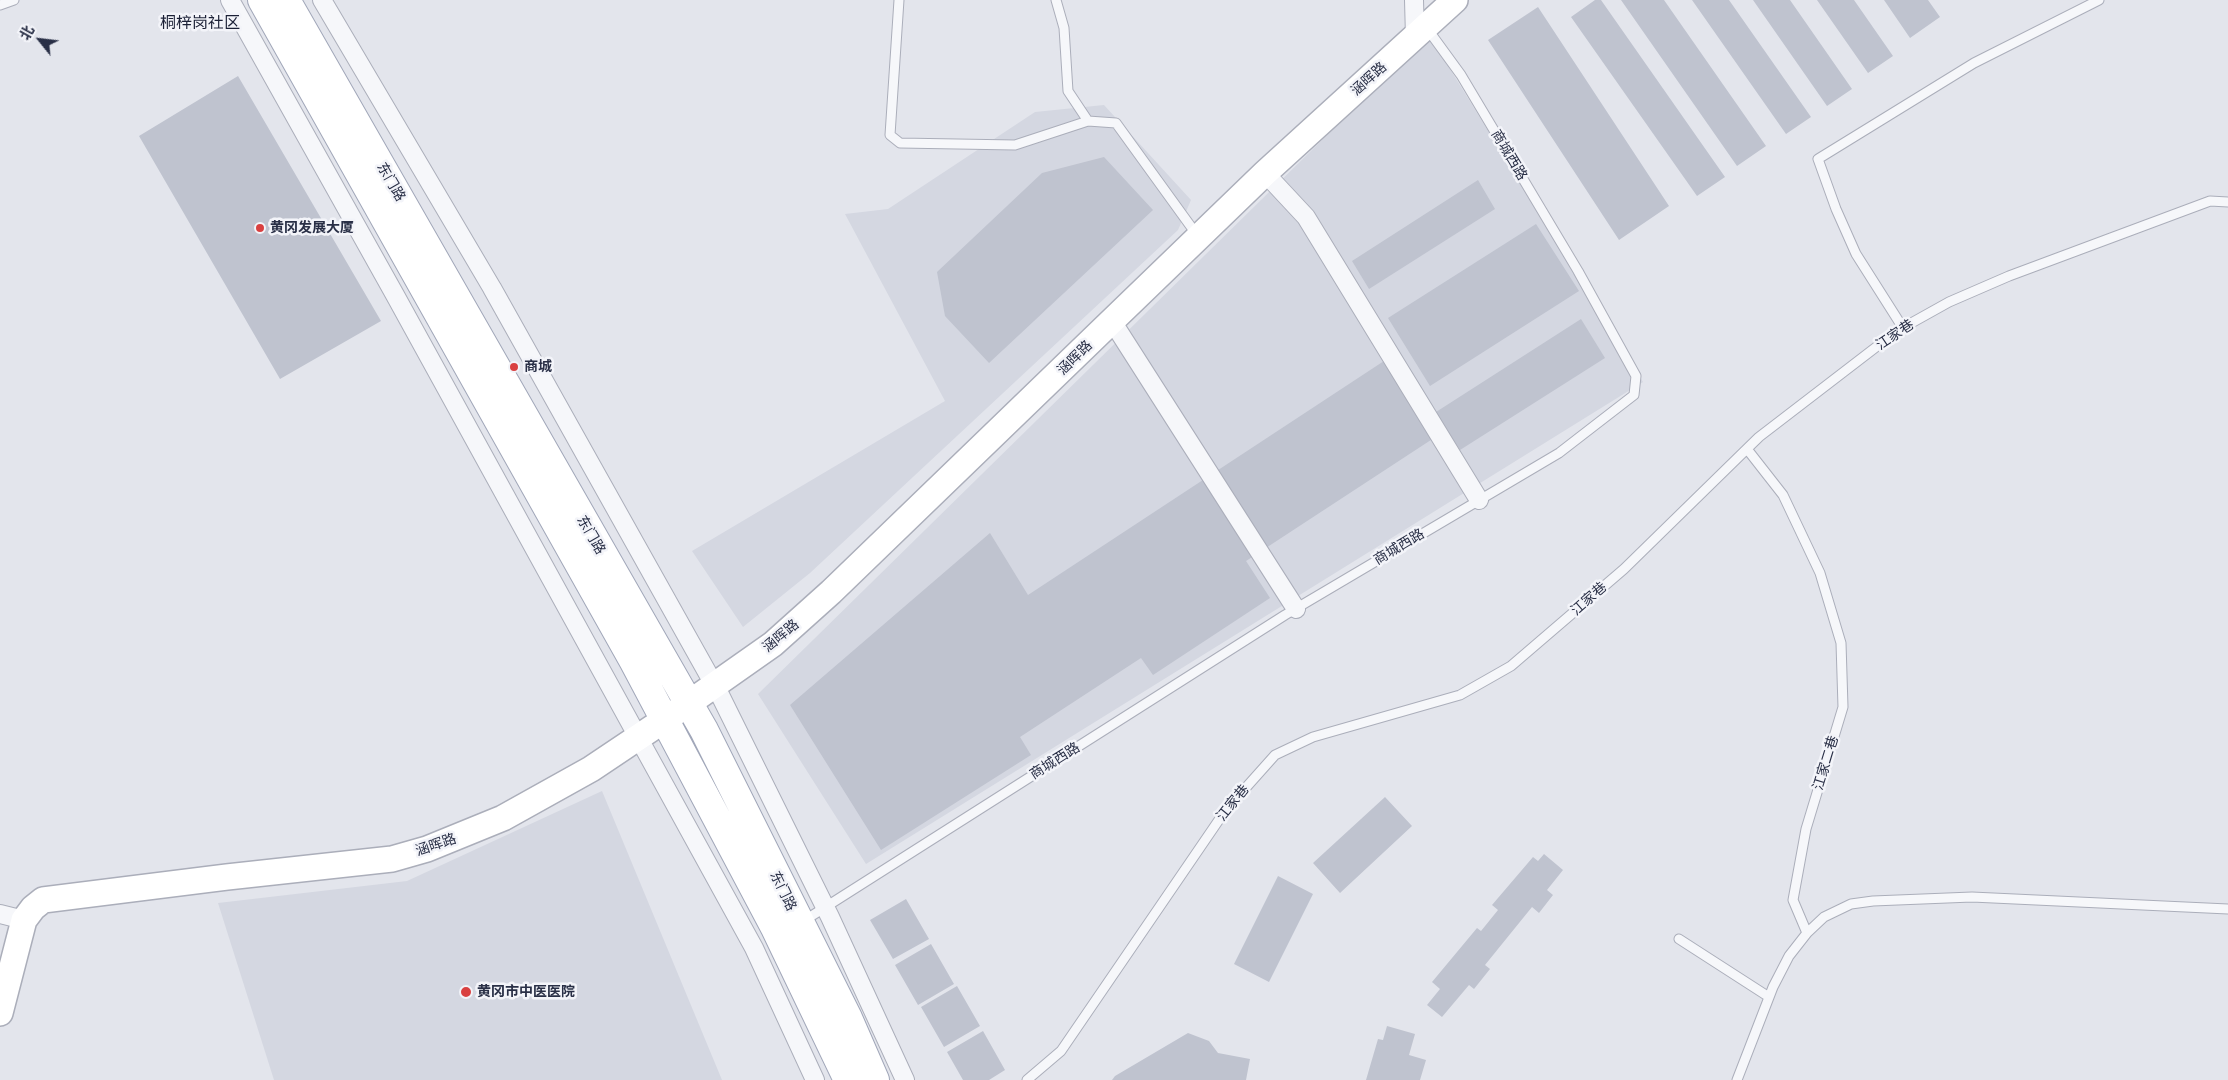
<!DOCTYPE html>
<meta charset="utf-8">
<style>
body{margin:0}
#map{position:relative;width:2228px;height:1080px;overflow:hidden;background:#e3e5ec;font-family:Quicksand,"Noto Sans SC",sans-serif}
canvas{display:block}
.north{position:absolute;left:15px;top:15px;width:50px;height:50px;-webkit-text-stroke:4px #f3f4f9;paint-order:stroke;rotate:299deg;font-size:14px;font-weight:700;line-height:20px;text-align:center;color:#292f46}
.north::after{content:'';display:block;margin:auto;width:18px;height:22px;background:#292f46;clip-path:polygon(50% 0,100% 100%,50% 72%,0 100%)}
</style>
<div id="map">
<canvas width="2228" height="1080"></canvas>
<div class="north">北</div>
</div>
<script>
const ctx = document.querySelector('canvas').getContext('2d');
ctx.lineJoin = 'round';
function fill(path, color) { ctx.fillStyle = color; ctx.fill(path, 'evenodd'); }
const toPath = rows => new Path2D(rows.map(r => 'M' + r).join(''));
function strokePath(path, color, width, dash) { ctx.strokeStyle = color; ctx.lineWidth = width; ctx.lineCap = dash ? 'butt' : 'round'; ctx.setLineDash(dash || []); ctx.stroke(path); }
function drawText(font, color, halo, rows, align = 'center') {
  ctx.font = font + ' Quicksand,"Noto Sans SC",sans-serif'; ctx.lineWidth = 5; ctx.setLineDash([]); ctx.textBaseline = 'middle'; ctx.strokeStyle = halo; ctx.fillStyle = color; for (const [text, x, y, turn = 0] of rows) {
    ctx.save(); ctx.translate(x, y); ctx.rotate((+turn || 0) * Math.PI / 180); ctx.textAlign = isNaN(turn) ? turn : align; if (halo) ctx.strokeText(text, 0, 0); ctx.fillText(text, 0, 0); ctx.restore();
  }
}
fill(toPath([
 [1429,35,1643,382,866,864,758,694],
 [1104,105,1191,200,1178,230,810,573,743,627,692,551,945,401,845,214,888,209,1035,112],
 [602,791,722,1080,274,1080,218,903,407,881]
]), '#d4d7e1');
fill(toPath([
 [1595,0,1601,0,1725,177,1697,196,1571,17],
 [1621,0,1664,0,1766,146,1737,166],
 [1692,0,1729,0,1811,117,1786,134],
 [1753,0,1790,0,1852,89,1827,106],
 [1817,0,1854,0,1893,56,1868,73],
 [1884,0,1928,0,1940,17,1910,38],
 [1538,7,1669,206,1619,240,1488,40],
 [238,76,381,321,280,379,139,136],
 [1104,157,1153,210,989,363,945,316,937,272,1042,173],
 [1478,180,1495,209,1369,289,1352,261],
 [1536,224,1579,291,1430,386,1388,318],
 [1581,319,1605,358,1460,450,1436,412],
 [1387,359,1437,436,1246,561,1270,598,1153,675,1141,658,1020,737,1031,755,881,850,790,705,990,533,1028,595],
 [1385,797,1412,826,1340,893,1313,863],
 [1544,854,1563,870,1547,890,1553,895,1539,913,1532,907,1485,965,1490,969,1474,989,1469,985,1442,1017,1427,1005,1440,989,1432,982,1477,928,1481,931,1498,910,1492,905,1533,857,1538,861],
 [1278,876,1313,894,1269,982,1234,964],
 [906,899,929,939,893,959,870,920],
 [931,944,954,984,918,1005,895,965],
 [957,986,980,1026,944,1047,921,1007],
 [1387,1026,1415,1034,1409,1055,1426,1060,1420,1080,1366,1080,1378,1039,1383,1040],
 [983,1031,1005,1070,989,1080,963,1080,947,1052],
 [1188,1033,1209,1041,1218,1053,1250,1059,1246,1080,1112,1080,1115,1076]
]), '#bfc3cf');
const lane = toPath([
 [899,0,890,135,900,143,1015,145,1088,121,1116,123,1197,235],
 [1056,0,1064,28,1068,91,1088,121],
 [0,5,14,0],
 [1903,328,1856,254,1836,209,1818,159,1974,63,2099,0],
 [802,922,1285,615,1559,453,1634,395,1636,376,1578,271,1461,75,1426,27],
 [1807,933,1824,917,1851,904,1873,901,1972,897,2228,909],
 [1679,939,1769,997],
 [1027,1080,1061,1051,1225,811,1275,755,1313,737,1460,695,1511,666,1624,569,1759,437,1897,331,1949,302,2009,276,2210,201,2228,202],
 [1737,1080,1773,987,1789,956,1807,933,1793,900,1806,829,1843,707,1841,643,1820,573,1783,495,1747,449]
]);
const street = toPath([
 [230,0,395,295,754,948,815,1080],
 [322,0,492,288,721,697,830,917,905,1080],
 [1414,0,1415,37],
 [1265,173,1306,217,1479,500],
 [1112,321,1296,609],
 [0,914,24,920]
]);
const secondary = toPath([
 [0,1013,24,920,33,908,43,900,227,877,392,859,427,849,503,818,591,769,682,708,773,644,831,592,1265,173,1455,0]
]);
const primary = toPath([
 [262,0,634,662,775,928,848,1080],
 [286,0,704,730,848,1018,875,1080]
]);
strokePath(lane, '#abaeba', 11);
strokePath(street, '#abaeba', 20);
strokePath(secondary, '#abaeba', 28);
strokePath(primary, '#a1a7b9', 30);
strokePath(lane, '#f6f7fa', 9);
strokePath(street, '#f6f7fa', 18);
strokePath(secondary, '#fff', 25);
strokePath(primary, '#fff', 28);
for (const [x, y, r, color] of [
 [260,228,5,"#d94040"],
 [514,367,5,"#d94040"],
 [466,992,6,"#d94040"]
]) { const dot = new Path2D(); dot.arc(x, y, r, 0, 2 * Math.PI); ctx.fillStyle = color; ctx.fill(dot); strokePath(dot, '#f3f4f9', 2); }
drawText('14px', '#292f46', '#f3f4f9', [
 ["涵晖路",1369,79,-42],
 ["商城西路",1509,155,59],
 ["东门路",391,182,60],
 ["江家巷",1895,335,-34],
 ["涵晖路",1075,358,-45],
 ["东门路",591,535,60],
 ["商城西路",1399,547,-31],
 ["江家巷",1589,599,-41],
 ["涵晖路",781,636,-40],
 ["商城西路",1055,761,-32],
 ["江家二巷",1826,763,-73],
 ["江家巷",1233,803,-51],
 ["涵晖路",436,845,-19],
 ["东门路",783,891,64]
]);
drawText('bold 14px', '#292f46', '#f3f4f9', [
 ["黄冈发展大厦",270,228],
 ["商城",524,367],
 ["黄冈市中医医院",477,992]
], 'left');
drawText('16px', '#1b2036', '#f3f4f9', [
 ["桐梓岗社区",200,23]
]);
</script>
